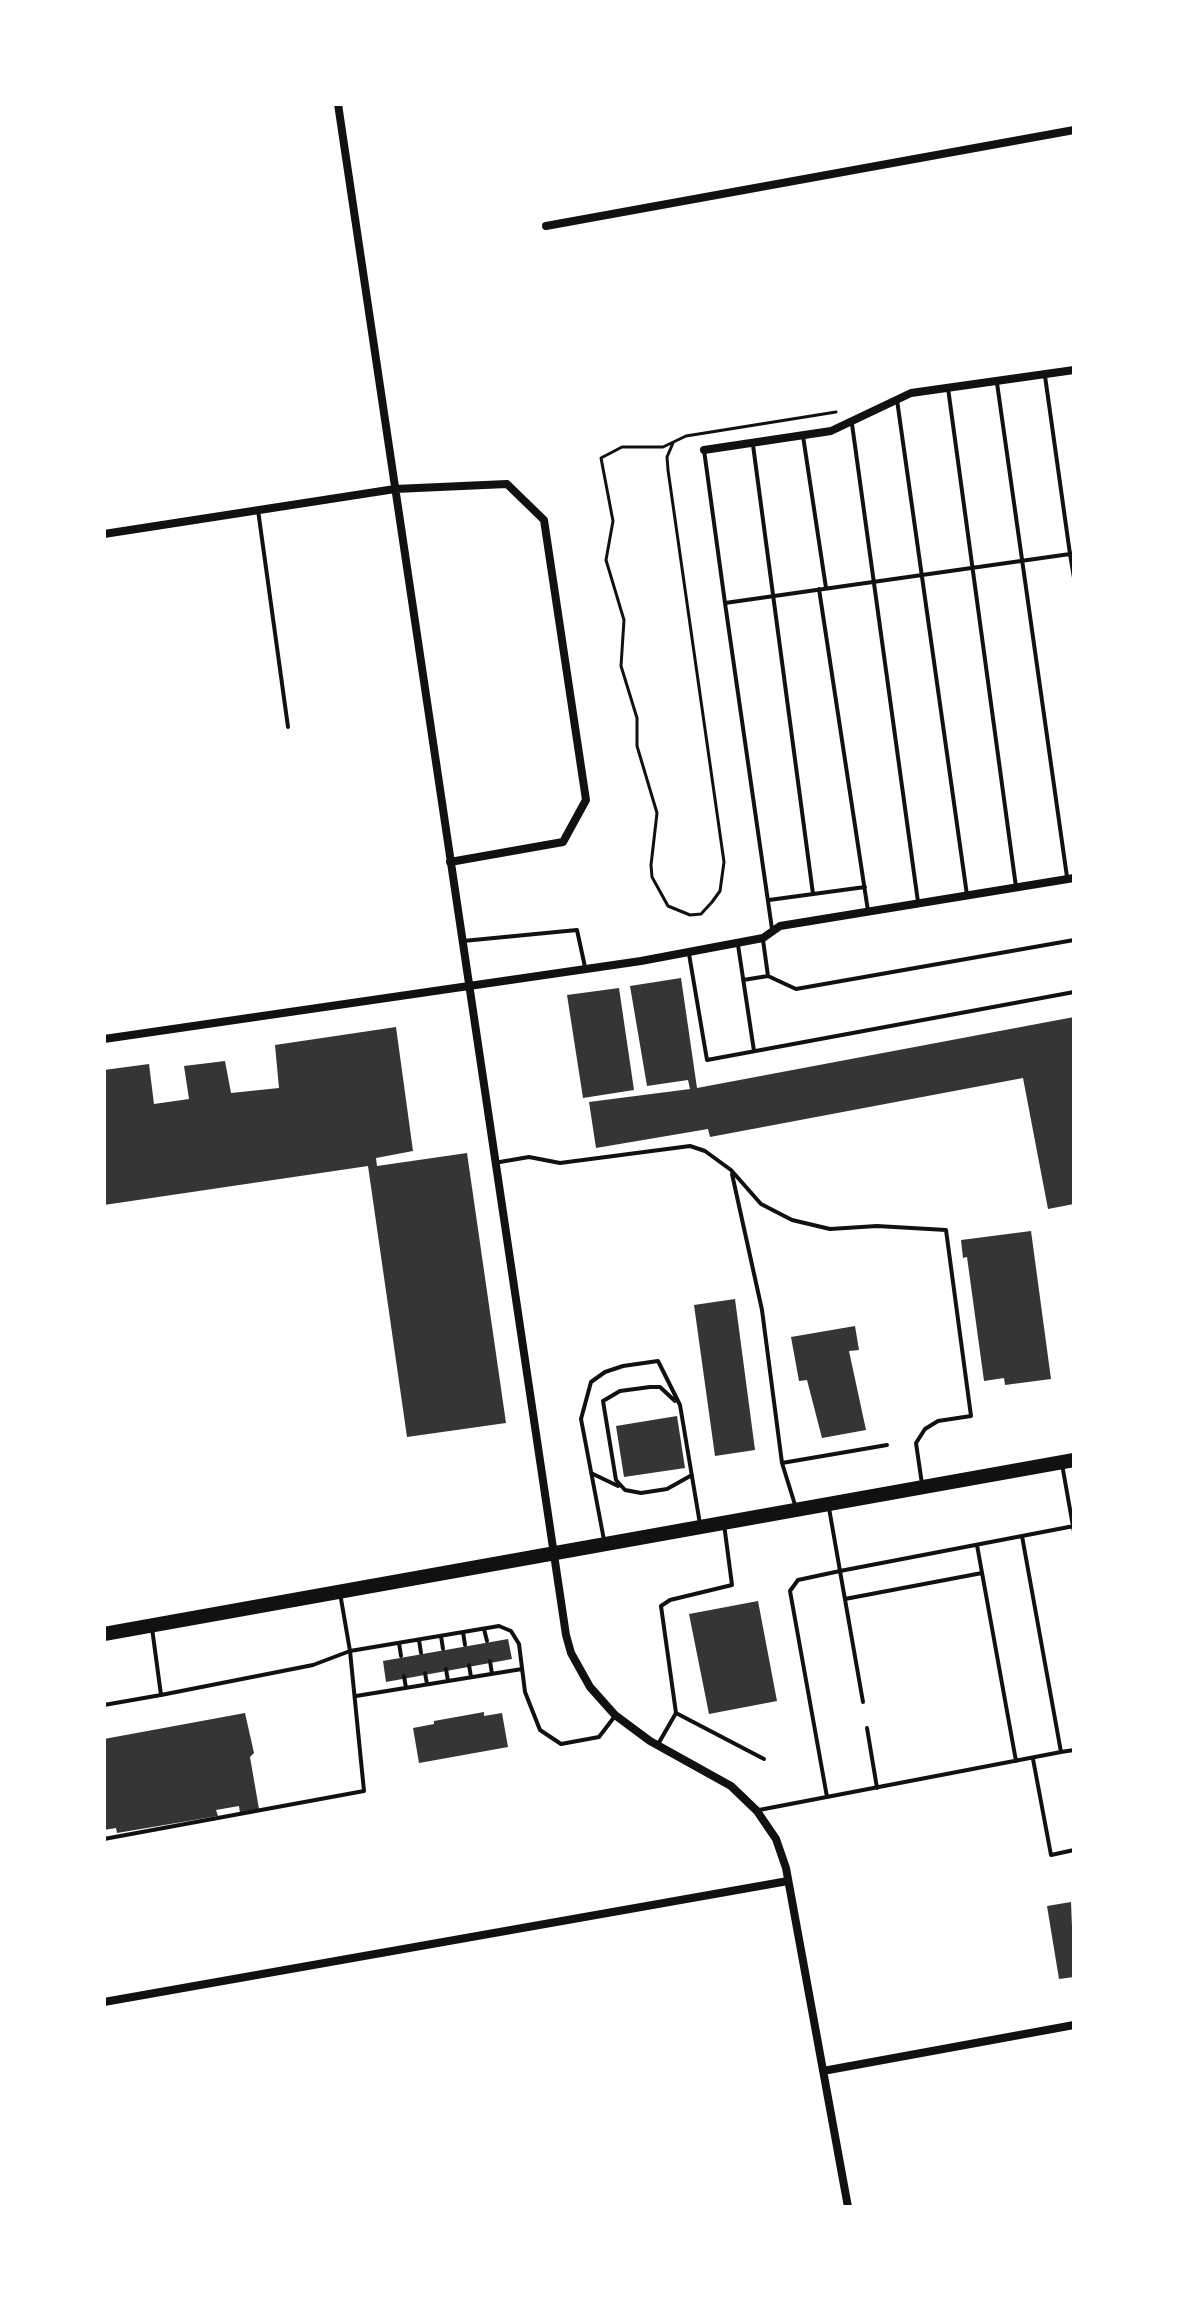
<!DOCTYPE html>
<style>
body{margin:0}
#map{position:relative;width:1178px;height:2311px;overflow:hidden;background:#fff;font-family:"Source Sans 3",sans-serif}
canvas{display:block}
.frame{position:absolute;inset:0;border:106px solid #fff;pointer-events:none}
</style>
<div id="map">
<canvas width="1178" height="2311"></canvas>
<div class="frame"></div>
</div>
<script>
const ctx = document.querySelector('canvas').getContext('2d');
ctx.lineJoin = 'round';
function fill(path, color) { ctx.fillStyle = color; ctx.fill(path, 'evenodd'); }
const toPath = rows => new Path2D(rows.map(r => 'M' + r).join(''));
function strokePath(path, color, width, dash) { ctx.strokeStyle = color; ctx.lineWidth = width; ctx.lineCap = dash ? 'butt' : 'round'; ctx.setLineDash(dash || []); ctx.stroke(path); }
fill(toPath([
 [681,978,697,1088,1074,1017,1074,1204,1048,1209,1023,1078,710,1137,708,1129,596,1148,589,1102,690,1089,688,1080,647,1086,630,986],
 [619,988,634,1090,583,1098,567,995],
 [396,1027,413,1151,376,1158,377,1166,467,1153,506,1423,407,1437,368,1166,104,1205,104,1070,149,1064,154,1104,189,1099,184,1066,225,1061,231,1093,279,1088,275,1045],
 [1031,1231,1051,1379,1005,1385,1004,1378,984,1381,967,1257,963,1258,961,1240],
 [735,1299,755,1450,715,1456,694,1305],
 [855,1326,859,1350,849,1351,866,1430,822,1438,807,1380,799,1381,791,1337],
 [677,1416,685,1468,624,1477,616,1426],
 [758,1601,777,1701,709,1714,689,1614],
 [508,1639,512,1659,386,1682,383,1661],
 [484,1712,484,1716,502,1713,508,1747,419,1763,413,1728,434,1724,434,1721],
 [245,1713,254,1753,250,1757,259,1809,240,1813,239,1806,216,1810,218,1816,117,1833,116,1828,104,1830,104,1739],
 [1071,1902,1074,1977,1059,1979,1047,1906]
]), '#353535');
strokePath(toPath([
 [673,443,667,457,668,470,724,862,720,891,712,902,701,914,690,915,668,906,652,877,651,865,657,813,637,746,637,718,621,666,624,620,606,560,613,521,601,458,622,447,663,447,686,436,836,412]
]), '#111', 3);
strokePath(toPath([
 [997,383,1067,877],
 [948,388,1016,887],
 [897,400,967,895],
 [852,424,918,902],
 [803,436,826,588],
 [753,445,813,894],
 [704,450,725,603,1070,554,1045,376],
 [258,510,288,727],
 [1074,553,1070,554,1074,578],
 [819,589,868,911],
 [725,603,772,929],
 [769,900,865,887],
 [763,940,768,976,796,989,1074,940],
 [463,941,577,930,585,967],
 [738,945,754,1051],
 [689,954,707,1060,1074,992],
 [743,980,768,976],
 [494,1163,529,1157,560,1163,690,1146,705,1151,731,1170,761,1204,792,1220,830,1229,877,1226,946,1230,971,1416,938,1421,925,1429,916,1443,922,1484],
 [732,1174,762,1310,782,1463],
 [675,1401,660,1387,650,1387,620,1391,603,1401,616,1480,625,1490,641,1493,667,1489,692,1475],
 [1062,1464,1074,1532],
 [591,1473,618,1486],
 [796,1508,782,1463,887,1445],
 [1022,1536,1074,1526],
 [604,1540,581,1419,591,1382,605,1372,623,1366,658,1361,680,1405,700,1524],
 [977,1545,1016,1761],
 [845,1599,982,1573],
 [484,1629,487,1641],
 [463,1632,465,1645],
 [441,1636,443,1649],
 [419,1640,421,1653],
 [399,1643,401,1656],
 [490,1661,492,1674],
 [469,1665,471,1677],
 [446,1669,448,1681],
 [425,1673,427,1684],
 [404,1676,406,1688],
 [161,1695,313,1665,350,1651,499,1626,511,1631,519,1644,525,1692,540,1730,561,1744,599,1737,615,1716],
 [356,1696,522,1669],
 [104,1705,161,1695,152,1628],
 [676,1713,764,1759],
 [867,1728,877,1788],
 [657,1746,676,1713,661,1606,670,1600,732,1585,724,1524],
 [1061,1752,1074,1750],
 [1033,1759,1051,1855,1074,1850],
 [827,1797,790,1591,798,1580,840,1571,863,1702],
 [759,1810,1061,1752,1022,1536,840,1571,829,1508],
 [104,1839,364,1791,350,1651,340,1593]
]), '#111', 4);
strokePath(toPath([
 [338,104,566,1635,571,1653,590,1687,615,1715,650,1741,731,1786,757,1811,776,1839,786,1868,848,2207],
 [546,226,1074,130],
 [704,450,831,431,911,393,1074,370],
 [104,534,395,489,507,484,544,520,586,800,563,842,450,862],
 [104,1039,641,961,763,938,780,926,1074,878],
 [104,2002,788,1881],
 [823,2071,1074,2025]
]), '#111', 8);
strokePath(toPath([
 [104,1634,1074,1460]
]), '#111', 14);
</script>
